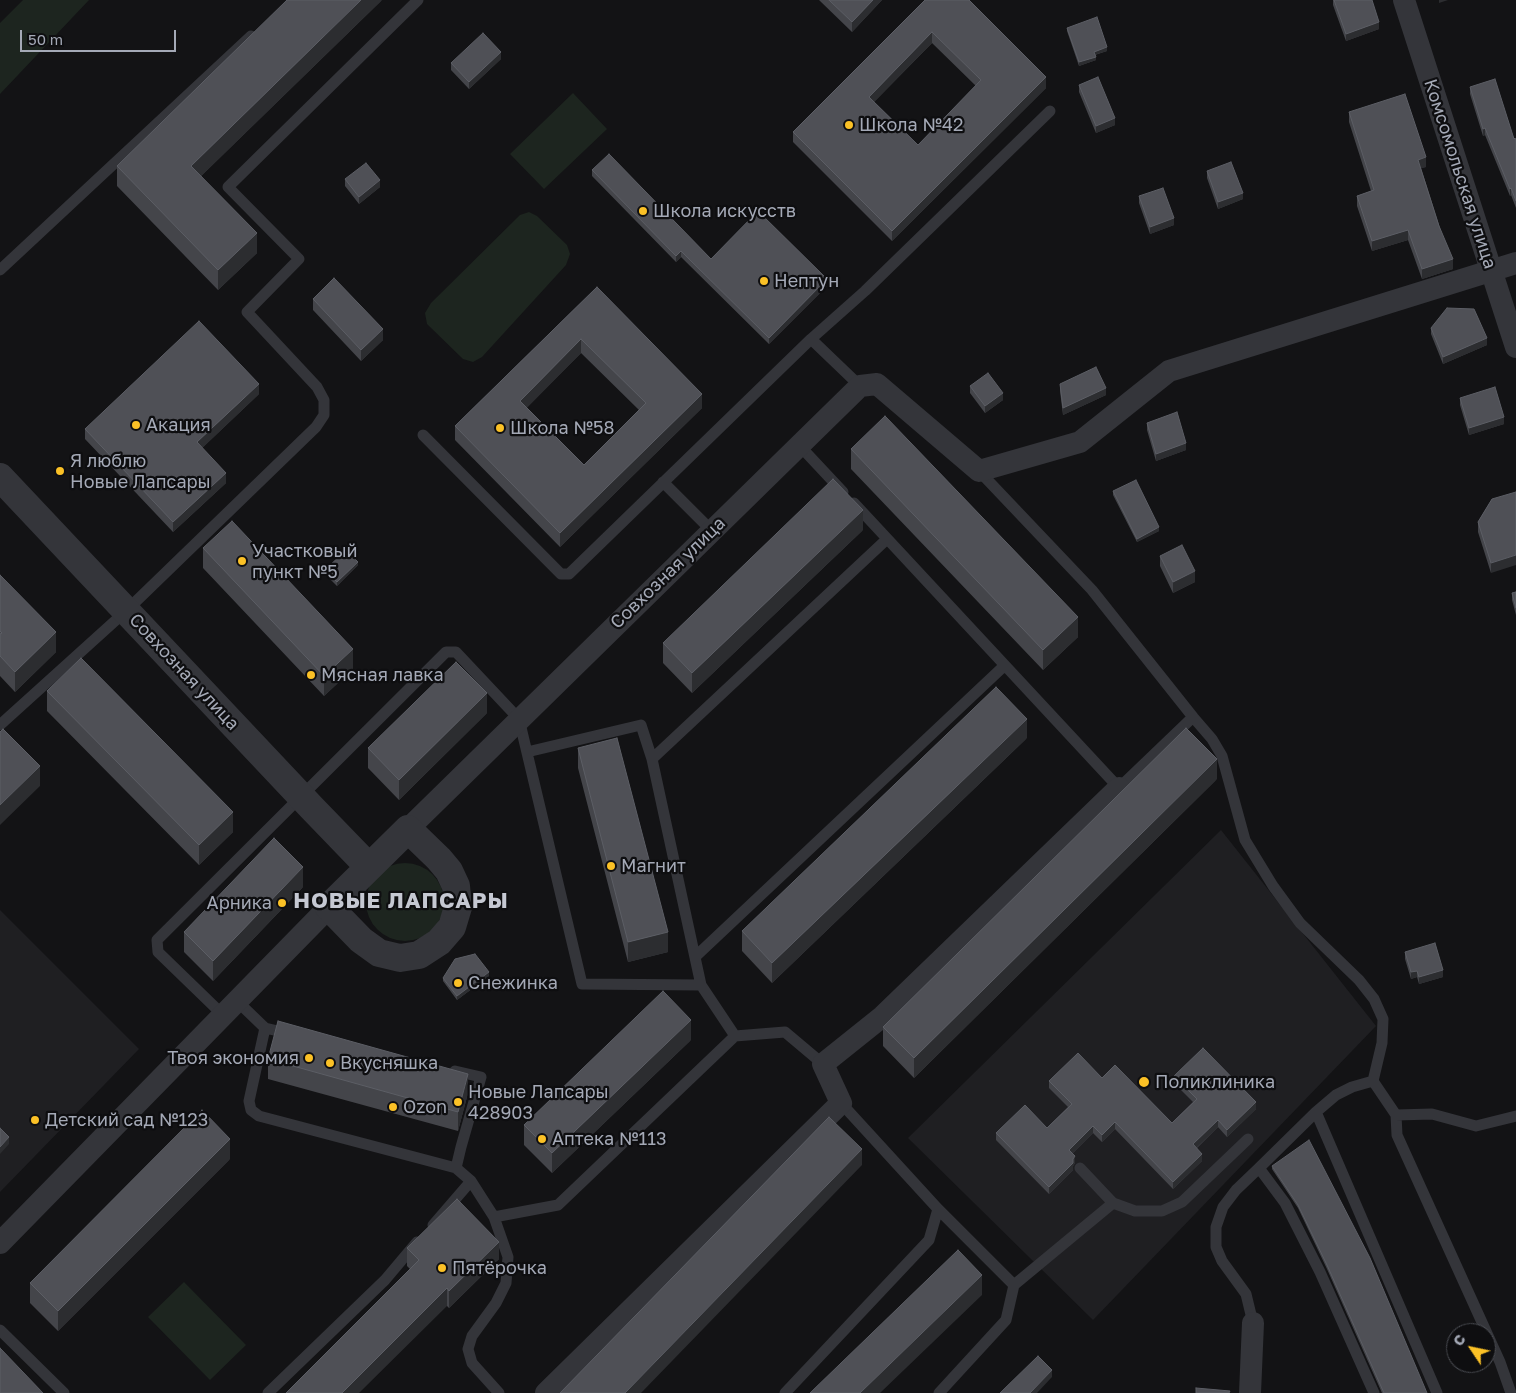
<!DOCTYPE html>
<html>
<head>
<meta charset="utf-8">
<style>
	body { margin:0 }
	#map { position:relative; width:1516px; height:1393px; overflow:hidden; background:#131315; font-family:"Golos Text",sans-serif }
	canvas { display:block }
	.north { position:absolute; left:1446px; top:1323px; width:50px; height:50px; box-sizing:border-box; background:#0e0e10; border:1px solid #4a4c52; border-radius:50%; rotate:304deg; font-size:14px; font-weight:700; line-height:20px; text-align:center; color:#a4a9b6 }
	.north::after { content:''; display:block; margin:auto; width:18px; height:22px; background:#fbc126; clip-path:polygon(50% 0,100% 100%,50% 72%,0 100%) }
	.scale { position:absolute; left:20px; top:30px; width:156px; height:22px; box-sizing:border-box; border:2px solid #a4a9b6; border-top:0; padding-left:6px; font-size:15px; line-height:18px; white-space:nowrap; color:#a4a9b6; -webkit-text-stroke:4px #0e0e10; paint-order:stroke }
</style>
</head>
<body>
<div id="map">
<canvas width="1516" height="1393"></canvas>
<div class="north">С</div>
<div class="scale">50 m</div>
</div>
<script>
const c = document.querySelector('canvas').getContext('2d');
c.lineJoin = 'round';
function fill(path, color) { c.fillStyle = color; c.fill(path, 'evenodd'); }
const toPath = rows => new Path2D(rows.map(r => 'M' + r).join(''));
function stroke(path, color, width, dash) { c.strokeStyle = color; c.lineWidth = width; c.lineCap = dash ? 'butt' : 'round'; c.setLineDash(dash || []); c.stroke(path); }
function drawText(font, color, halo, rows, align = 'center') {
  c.font = font + ' "Golos Text",sans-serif'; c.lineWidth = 4.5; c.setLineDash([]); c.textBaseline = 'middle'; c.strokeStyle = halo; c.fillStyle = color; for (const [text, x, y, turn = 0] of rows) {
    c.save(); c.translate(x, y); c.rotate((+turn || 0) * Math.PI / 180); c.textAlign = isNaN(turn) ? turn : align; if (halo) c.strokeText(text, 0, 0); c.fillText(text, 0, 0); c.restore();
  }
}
fill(toPath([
	[1221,830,1376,1026,1093,1320,908,1138],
	[0,910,139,1049,0,1192]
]), '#1f1f22');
fill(toPath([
	[23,0,89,0,0,94,0,23],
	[573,93,607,129,544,189,510,154],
	[529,212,537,216,567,245,570,254,566,265,482,357,473,362,463,359,427,324,425,313,431,303,520,215],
	'366 902a39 39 0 1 1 78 0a39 39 0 1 1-78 0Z',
	[184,1282,246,1345,210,1380,148,1317]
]), '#1d251f');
stroke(toPath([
	[0,270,251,36],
	[860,386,811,339,865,291,1050,111],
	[423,435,561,574,569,574,811,339],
	[799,445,843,492],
	[663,482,712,531],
	[854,503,1119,788,1193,717,1092,590,979,471],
	[1193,717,1212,739,1222,756,1245,840,1273,886,1300,923,1359,980,1374,999,1383,1019,1382,1043,1373,1081,1396,1115,1397,1135,1500,1362,1511,1393],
	[0,725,126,611,316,427,324,415,324,400,317,387,247,312,299,259,228,187,418,0],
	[527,752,641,725,652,759],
	[695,957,1004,666],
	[701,985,652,759,887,539],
	[237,1001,265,1028,291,1034],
	[223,1015,158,952,157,940,446,652,456,652,519,719,582,984,701,985,735,1036],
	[265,1028,249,1101,251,1110,259,1116,456,1168],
	[455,1071,481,1077,461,1147,456,1168,471,1181,494,1217,508,1257,506,1283,496,1303,472,1336,468,1349,472,1363,499,1393],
	[1373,1081,1352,1087,1336,1095,1316,1112,1437,1393],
	[1316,1112,1259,1168,1285,1203,1320,1272,1374,1393],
	[1396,1115,1432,1114,1476,1126,1516,1116],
	[1113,1203,1135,1211,1162,1211,1182,1202,1248,1139],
	[938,1209,1014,1285,1006,1320,939,1393],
	[494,1217,558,1205,735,1036,785,1032,823,1064],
	[433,1225,471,1181],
	[1014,1285,1113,1203,1080,1168],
	[1253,1323,1246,1294,1222,1261,1216,1247,1216,1227,1223,1207,1236,1190,1259,1168],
	[0,1330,64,1393],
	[268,1393,385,1280,417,1242],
	[785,1393,929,1240,938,1209,841,1103]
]), '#34353a', 11);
stroke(toPath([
	[1404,0,1516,347],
	[408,829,860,386,877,384,979,471,1080,442,1169,371,1516,263],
	[0,1243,329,907],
	[546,1393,841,1103,823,1064,883,1016,1119,788],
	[1250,1393,1253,1323]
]), '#34353a', 22);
stroke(toPath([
	[0,477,312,808,369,867],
	[408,829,439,859,449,871,456,886,458,907,452,927,439,942,419,955,400,958,379,953,361,940,329,907,408,829]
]), '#34353a', 28);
fill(toPath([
	[382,0,201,176,257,253,218,290,117,186,117,166],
	[819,0,882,0,852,32],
	[925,0,1046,88,892,241,793,142,793,132],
	[932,43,976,86,918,145,874,102],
	[1333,0,1372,0,1379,29,1346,41,1333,5],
	[1067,28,1107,51,1095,55,1096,60,1079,66,1067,31],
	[501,59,469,89,451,70,451,63],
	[1079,85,1115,125,1096,133,1079,92],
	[1470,87,1514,139,1516,140,1516,208,1511,195,1510,196,1485,135,1483,136,1470,94],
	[1349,112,1426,167,1421,168,1453,269,1422,279,1408,240,1372,251,1357,206,1357,196,1371,191,1349,122],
	[592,170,711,259,827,286,769,344,681,257,676,262,592,176],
	[1207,171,1243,199,1218,209,1207,178],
	[345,179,380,187,359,204,345,186],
	[1139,196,1174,225,1150,234,1139,203],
	[597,287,702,408,560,547,455,440,455,426],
	[581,353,639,410,584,465,526,408],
	[313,299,383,340,361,361,313,310],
	[1431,328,1487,345,1443,364,1431,334],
	[1060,384,1106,395,1063,415,1060,391],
	[970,386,1003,400,985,413,970,393],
	[259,394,202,448,226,483,173,532,85,439,85,429],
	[1460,398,1504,424,1469,435,1460,405],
	[1147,423,1186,450,1156,461,1147,430],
	[851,449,1078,637,1043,670,851,469],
	[1113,491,1159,531,1137,542,1113,495],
	[1492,499,1491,573,1478,532,1478,522],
	[863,530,692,693,663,663,663,643],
	[203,548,353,669,324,696,203,568],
	[1160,556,1195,582,1173,593,1160,566],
	[358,565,337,586,325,574,325,570],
	[0,575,56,652,15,692,0,676],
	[1516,592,1516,615,1512,600,1512,593],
	[47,691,233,832,199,865,47,711],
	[487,713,399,800,368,768,368,748],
	[1027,738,772,983,742,951,742,931],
	[578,748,668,952,628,962,578,768],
	[1217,779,914,1078,883,1046,883,1027],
	[303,887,213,981,184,952,184,932],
	[1405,952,1443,977,1419,984,1417,977,1411,979,1405,959],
	[489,976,457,1000,443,981,443,978],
	[691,1040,552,1173,524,1145,524,1125],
	[268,1059,468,1093,458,1131,268,1079],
	[1174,1076,1256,1109,1227,1137,1218,1127,1197,1148,1202,1161,1173,1189,1115,1129,1102,1142,1093,1133,1072,1154,1075,1163,1073,1166,1073,1170,1049,1194,996,1140,996,1133,1047,1128,1068,1107,1049,1088,1049,1081,1102,1078,1172,1123,1193,1102,1174,1083],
	[230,1159,58,1331,30,1303,30,1283],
	[1272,1166,1427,1393,1382,1393,1327,1269,1298,1208,1272,1169],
	[407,1248,499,1259,449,1308,407,1266]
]), '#44454a');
fill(toPath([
	[361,0,382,0,191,186,191,166],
	[873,0,882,0,852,32,852,22],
	[1439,0,1448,0,1439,3],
	[1379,22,1379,29,1346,41,1346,34],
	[932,32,932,43,869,107,869,97],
	[1107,47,1107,51,1094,55,1094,52],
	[501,52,501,59,469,89,469,82],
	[1096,57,1096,60,1079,66,1079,62],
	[1046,77,1046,88,892,241,892,231],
	[1115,118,1115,125,1096,133,1096,126],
	[1485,128,1485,135,1483,136,1483,129],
	[1426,157,1426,167,1418,169,1418,160],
	[380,180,380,187,359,204,359,197],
	[1511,188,1511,195,1510,196,1510,189],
	[1243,193,1243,199,1218,209,1218,202],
	[1174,218,1174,225,1150,234,1150,227],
	[1408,230,1408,240,1372,251,1372,241],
	[257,233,257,253,218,290,218,270],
	[681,251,681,257,676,262,676,256],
	[1453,259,1453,269,1422,279,1422,269],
	[827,279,827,286,769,344,769,338],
	[383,329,383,340,361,361,361,350],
	[1487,338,1487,345,1443,364,1443,357],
	[581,339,581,353,520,415,520,401],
	[259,384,259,394,197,453,197,442],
	[1106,388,1106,395,1063,415,1063,408],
	[1003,393,1003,400,985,413,985,406],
	[702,394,702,408,560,547,560,533],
	[1504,417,1504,424,1469,435,1469,428],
	[1186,443,1186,450,1156,461,1156,454],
	[226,473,226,483,173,532,173,522],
	[863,510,863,530,692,693,692,673],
	[1159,527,1159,531,1137,542,1137,539],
	[1516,555,1516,565,1491,573,1491,563],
	[358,562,358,565,337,586,337,582],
	[1195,571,1195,582,1173,593,1173,582],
	[1078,617,1078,637,1043,670,1043,650],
	[56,632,56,652,15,692,15,672],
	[353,649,353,669,324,696,324,676],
	[487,693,487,713,399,800,399,780],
	[1027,719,1027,738,772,983,772,963],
	[1217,759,1217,779,914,1078,914,1058],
	[40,766,40,786,0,825,0,805],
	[233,812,233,832,199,865,199,845],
	[303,867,303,887,213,981,213,961],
	[668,932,668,952,628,962,628,942],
	[1443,970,1443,977,1419,984,1419,977],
	[1417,971,1417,977,1411,979,1411,972],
	[489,972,489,976,457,1000,457,996],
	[691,1020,691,1040,552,1173,552,1153],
	[468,1074,468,1093,458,1131,458,1112],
	[1256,1102,1256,1109,1227,1137,1227,1130],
	[1218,1120,1218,1127,1193,1151,1193,1144],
	[1115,1122,1115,1129,1102,1142,1102,1135],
	[1093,1126,1093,1133,1069,1157,1069,1150],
	[9,1137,9,1144,0,1154,0,1147],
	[230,1139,230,1159,58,1331,58,1311],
	[862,1149,862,1165,641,1393,625,1393],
	[1202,1154,1202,1161,1173,1189,1173,1182],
	[1075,1156,1075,1163,1073,1166,1073,1170,1049,1194,1049,1187,1073,1159],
	[499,1242,499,1259,449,1308,449,1291],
	[982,1275,982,1295,880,1393,860,1393],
	[447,1288,447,1306,359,1393,342,1393],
	[1052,1370,1052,1377,1037,1393,1030,1393]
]), '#2c2d30');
const building = toPath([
	[287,0,361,0,191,166,257,233,218,270,117,166,287,0],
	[829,0,873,0,852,22,829,0],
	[925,0,969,0,1046,77,892,231,793,132,925,0],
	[932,32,981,80,918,145,869,97,932,32],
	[1334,0,1372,0,1379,22,1346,34,1334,0],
	[1097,17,1107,47,1094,52,1096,57,1079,62,1067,28,1097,17],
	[483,33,501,52,469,82,451,63,483,33],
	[1098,77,1115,118,1096,126,1079,85,1098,77],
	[1495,79,1514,139,1515,138,1516,140,1516,201,1511,188,1510,189,1485,128,1483,129,1470,87,1495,79],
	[1405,94,1426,157,1418,160,1439,226,1453,259,1422,269,1408,230,1372,241,1357,196,1374,190,1349,112,1405,94],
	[609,154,711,259,758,211,827,279,769,338,681,251,676,256,592,170,609,154],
	[1231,162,1243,193,1218,202,1207,171,1231,162],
	[366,163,380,180,359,197,345,179,366,163],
	[1163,188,1174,218,1150,227,1139,196,1163,188],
	[334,278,383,329,361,350,313,299,334,278],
	[597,287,702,394,560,533,455,426,597,287],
	[581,339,646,403,584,465,520,401,581,339],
	[1447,308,1474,309,1487,338,1443,357,1431,328,1447,308],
	[199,321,259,384,197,442,226,473,173,522,85,429,199,321],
	[1096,367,1106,388,1063,408,1060,384,1096,367],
	[988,373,1003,393,985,406,970,386,988,373],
	[1495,387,1504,417,1469,428,1460,398,1495,387],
	[1177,412,1186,443,1156,454,1147,423,1177,412],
	[885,416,1078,617,1043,650,851,449,885,416],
	[833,479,863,510,692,673,663,643,833,479],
	[1136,480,1159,527,1137,539,1113,491,1136,480],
	[1516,492,1516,555,1491,563,1478,522,1492,499,1516,492],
	[232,521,353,649,324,676,203,548,232,521],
	[1182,545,1195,571,1173,582,1160,556,1182,545],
	[346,550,358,562,337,582,325,570,346,550],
	[0,575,56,632,15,672,0,656,0,634,2,633,0,631,0,575],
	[1516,592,1516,608,1512,593,1516,592],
	[81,658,233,812,199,845,47,691,81,658],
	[456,662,487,693,399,780,368,748,456,662],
	[996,687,1027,719,772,963,742,931,996,687],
	[1186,728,1217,759,914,1058,883,1027,1186,728],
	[3,729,40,766,0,805,0,732,3,729],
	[617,738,668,932,628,942,578,748,617,738],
	[274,838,303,867,213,961,184,932,274,838],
	[1435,943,1443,970,1419,977,1417,971,1411,972,1405,952,1435,943],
	[475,954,489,972,457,996,443,978,455,959,475,954],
	[663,991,691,1020,552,1153,524,1125,663,991],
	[278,1021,468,1074,458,1112,268,1059,278,1021],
	[1203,1048,1256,1102,1227,1130,1218,1120,1193,1144,1202,1154,1173,1182,1115,1122,1102,1135,1093,1126,1069,1150,1075,1156,1073,1159,1073,1163,1049,1187,996,1133,1025,1105,1047,1128,1072,1104,1049,1081,1078,1053,1102,1078,1115,1065,1172,1123,1197,1099,1174,1076,1203,1048],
	[202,1110,230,1139,58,1311,30,1283,202,1110],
	[829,1117,862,1149,625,1393,560,1393,829,1117],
	[0,1128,9,1137,0,1147,0,1128],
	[1309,1140,1370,1258,1427,1393,1384,1393,1327,1265,1298,1205,1272,1166,1309,1140],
	[457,1199,499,1242,449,1291,447,1288,342,1393,286,1393,419,1260,407,1248,457,1199],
	[958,1250,982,1275,860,1393,810,1393,958,1250],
	[0,1348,43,1393,0,1393,0,1348],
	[1038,1356,1052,1370,1030,1393,1000,1393,1038,1356],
	[1196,1388,1230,1391,1229,1393,1196,1393,1196,1388]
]);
fill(building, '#4f5056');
stroke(building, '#5c5e65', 1);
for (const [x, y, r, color] of [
	[849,125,5,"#fbc126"],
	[643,211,5,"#fbc126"],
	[764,281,5,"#fbc126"],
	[136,425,5,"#fbc126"],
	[500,428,5,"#fbc126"],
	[60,471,5,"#fbc126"],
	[242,561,5,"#fbc126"],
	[311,675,5,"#fbc126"],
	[611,866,5,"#fbc126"],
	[282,903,5,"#fbc126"],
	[458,983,5,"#fbc126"],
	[309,1058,5,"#fbc126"],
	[330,1063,5,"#fbc126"],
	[1144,1082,6,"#fbc126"],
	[458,1102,5,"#fbc126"],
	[393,1107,5,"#fbc126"],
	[35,1120,5,"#fbc126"],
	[542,1139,5,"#fbc126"],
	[442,1268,5,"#fbc126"]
]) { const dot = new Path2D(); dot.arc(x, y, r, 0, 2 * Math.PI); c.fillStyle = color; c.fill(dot); stroke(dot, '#0e0e10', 2); }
drawText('18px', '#a4a9b6', '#0e0e10', [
	["Школа №42",859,125],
	["Школа искусств",653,211],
	["Нептун",774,281],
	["Акация",146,425],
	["Школа №58",510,428],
	["Я люблю",70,461],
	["Новые Лапсары",70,482],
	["Участковый",252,551],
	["пункт №5",252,572],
	["Мясная лавка",321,675],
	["Магнит",621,866],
	["Арника",272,903,"right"],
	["Снежинка",468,983],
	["Твоя экономия",299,1058,"right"],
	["Вкусняшка",340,1063],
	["Поликлиника",1155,1082],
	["Новые Лапсары",468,1092],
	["428903",468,1113],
	["Ozon",403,1107],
	["Детский сад №123",45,1120],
	["Аптека №113",552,1139],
	["Пятёрочка",452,1268]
], 'left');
drawText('18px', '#a4a9b6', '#0e0e10', [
	["Комсомольская улица",1460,174,72],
	["Совхозная улица",668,573,-44],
	["Совхозная улица",184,672,47]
]);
c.letterSpacing = '1px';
drawText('bold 22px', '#c5c8d2', '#0e0e10', [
	["НОВЫЕ ЛАПСАРЫ",401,901]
]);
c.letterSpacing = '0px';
</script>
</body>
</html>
